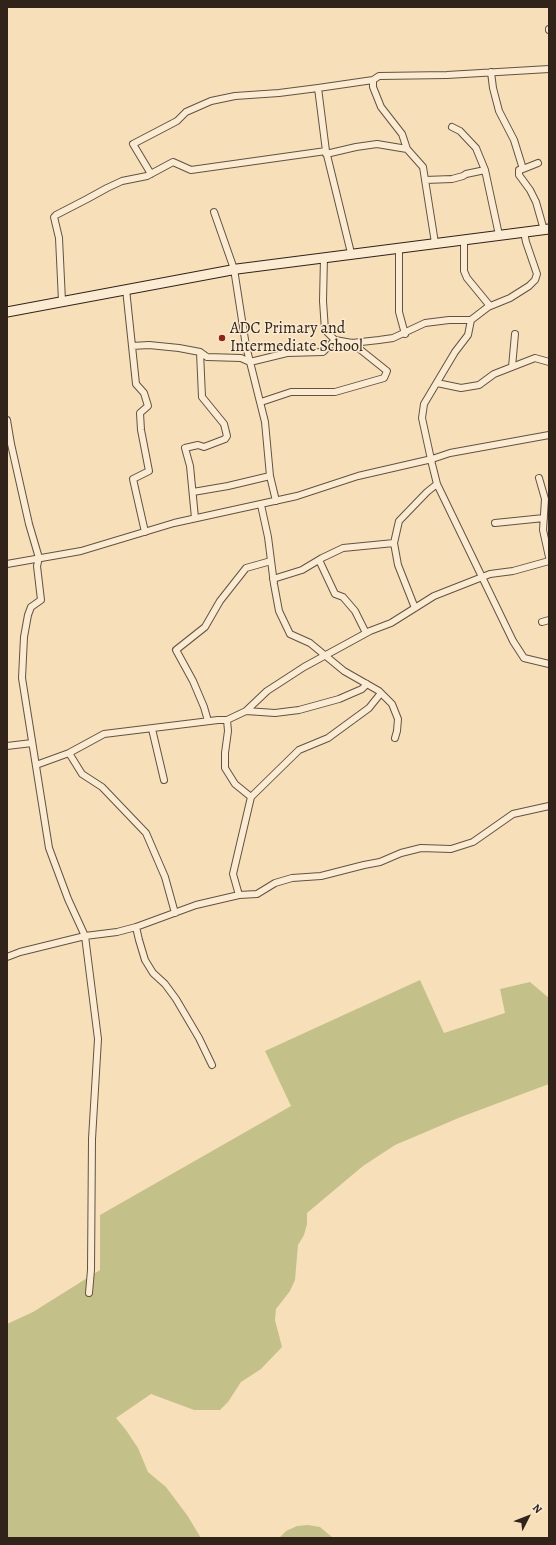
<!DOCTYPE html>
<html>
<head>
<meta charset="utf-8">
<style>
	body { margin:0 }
	#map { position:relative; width:556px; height:1545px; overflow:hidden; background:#f7e0b9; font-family:Alegreya,serif }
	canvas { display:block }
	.frame { position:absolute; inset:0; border:8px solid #31231a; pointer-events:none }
	.north { position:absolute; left:508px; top:1497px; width:40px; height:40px; -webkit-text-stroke:3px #faebd2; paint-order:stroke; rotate:48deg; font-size:11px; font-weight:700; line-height:16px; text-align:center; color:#31231a }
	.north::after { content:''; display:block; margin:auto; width:14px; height:18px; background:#31231a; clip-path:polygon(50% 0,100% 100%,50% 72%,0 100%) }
</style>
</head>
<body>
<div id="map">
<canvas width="556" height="1545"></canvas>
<div class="frame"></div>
<div class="north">N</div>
</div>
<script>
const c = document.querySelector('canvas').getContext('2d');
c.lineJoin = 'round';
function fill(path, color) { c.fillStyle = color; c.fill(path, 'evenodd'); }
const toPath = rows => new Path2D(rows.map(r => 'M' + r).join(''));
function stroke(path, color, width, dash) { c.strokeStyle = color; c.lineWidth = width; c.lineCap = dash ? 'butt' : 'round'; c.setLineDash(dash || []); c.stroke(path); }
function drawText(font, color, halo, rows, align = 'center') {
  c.font = font + ' Alegreya,serif'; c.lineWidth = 3; c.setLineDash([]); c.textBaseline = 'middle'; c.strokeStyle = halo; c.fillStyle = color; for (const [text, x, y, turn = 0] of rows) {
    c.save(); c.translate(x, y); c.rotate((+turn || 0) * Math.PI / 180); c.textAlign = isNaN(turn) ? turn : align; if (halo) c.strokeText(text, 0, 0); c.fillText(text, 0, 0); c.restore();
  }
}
fill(toPath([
	[420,980,444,1033,505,1013,500,989,530,982,549,998,549,1084,461,1117,395,1145,363,1166,307,1213,307,1224,304,1235,298,1245,295,1280,290,1291,276,1309,275,1320,282,1347,261,1369,241,1382,228,1402,220,1410,194,1410,151,1394,116,1418,126,1430,138,1448,148,1472,166,1487,187,1515,201,1538,7,1538,7,1324,33,1312,100,1270,100,1215,291,1106,265,1051],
	[308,1525,320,1527,333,1538,279,1538,286,1531,297,1526]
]), '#c4c08a');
const minor = toPath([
	[549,29,549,30],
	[491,72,493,88,499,111,514,140,523,169,519,170,519,175,530,190,536,202,544,230],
	[373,80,373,87,381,107,402,134,407,149],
	[318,88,326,151,351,253],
	[452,127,460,131,476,148,485,170,499,235],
	[326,154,356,147,377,144,407,149,423,167,435,243],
	[523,169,538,163],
	[151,174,133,144,177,121,186,112,211,101,235,96,279,93,318,88,373,80,379,76,447,75,549,69],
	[425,180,452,179,463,176,466,174,485,170],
	[214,212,234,269,246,346,265,422,270,476,276,501],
	[464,240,464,271,467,278,490,306],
	[399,248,399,312,405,334],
	[324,257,323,301,325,330,335,340,352,343,379,340,393,338,425,323,449,320,471,320,488,307,510,298,529,286,535,280,537,274,526,242,524,232],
	[126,289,132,346,149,345,179,348,200,352,207,357,241,358,250,362,287,353,323,352,335,340],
	[62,301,59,238,54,217,56,215,87,199,107,188,122,181,147,176,173,162,191,170,326,151],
	[471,320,468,335,455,352,424,404,422,418,432,464,437,484,513,641,524,658,549,664],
	[132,346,136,384,144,393,148,406,140,413,141,430,149,471,133,479,145,532],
	[512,367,515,334],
	[437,383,461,388,479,385,494,374,535,358,549,362],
	[261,402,291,392,335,392,384,378,387,371,352,343],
	[7,420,11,444,29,524,39,558,37,566,41,600,31,607,28,615,24,637,22,678,49,848,68,899,85,936,98,1039,92,1139,91,1270,89,1293],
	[539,478,545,499,543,530,549,557],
	[193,492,228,486,270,476],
	[261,505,268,537,274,584,279,611,290,634,310,643,344,671,379,691,392,704,398,719,397,731,395,738],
	[195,518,190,466,185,448,198,445,204,447,225,439,227,436,224,424,202,397,200,352],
	[495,523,544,518],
	[319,560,335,594,343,597,355,611,366,633],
	[7,564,81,551,174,523,297,496,358,476,432,459,450,453,549,435],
	[273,579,302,570,322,558,343,548,394,543],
	[415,608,398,565,394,543,399,521,427,492,437,484],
	[542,622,549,620],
	[246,711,275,713,299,710,339,699,362,689,367,684],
	[227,720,228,731,225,753,225,768,235,784,251,797],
	[208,721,204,707,193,681,176,650,205,627,220,601,246,568,271,561],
	[152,729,164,780],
	[7,746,32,743],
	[69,753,82,774,102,787,146,833,165,877,175,913],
	[36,765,69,753,104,734,218,720,227,720,246,711,267,691,304,667,370,631,391,623,434,596,490,574,513,571,549,561],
	[239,895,233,874,251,797,299,750,328,738,369,708,381,693],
	[136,927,139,940,145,960,153,973,165,984,176,999,199,1038,212,1065],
	[7,957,20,952,85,936,117,932,136,927,196,905,239,895,257,894,275,883,292,878,321,876,364,865,380,862,401,853,421,848,451,849,473,842,513,814,549,806]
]);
const secondary = toPath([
	[7,312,237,269,549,229]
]);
stroke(minor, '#625242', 8);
stroke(secondary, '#31231a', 11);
stroke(minor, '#faebd2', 6);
stroke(secondary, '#faebd2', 9);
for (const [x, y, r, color] of [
	[222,338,4,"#8f2418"]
]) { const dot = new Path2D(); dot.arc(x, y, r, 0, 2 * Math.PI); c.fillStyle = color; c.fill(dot); stroke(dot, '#faebd2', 1.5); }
drawText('16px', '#31231a', '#faebd2', [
	["ADC Primary and",230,329],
	["Intermediate School",230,347]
], 'left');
</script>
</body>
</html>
